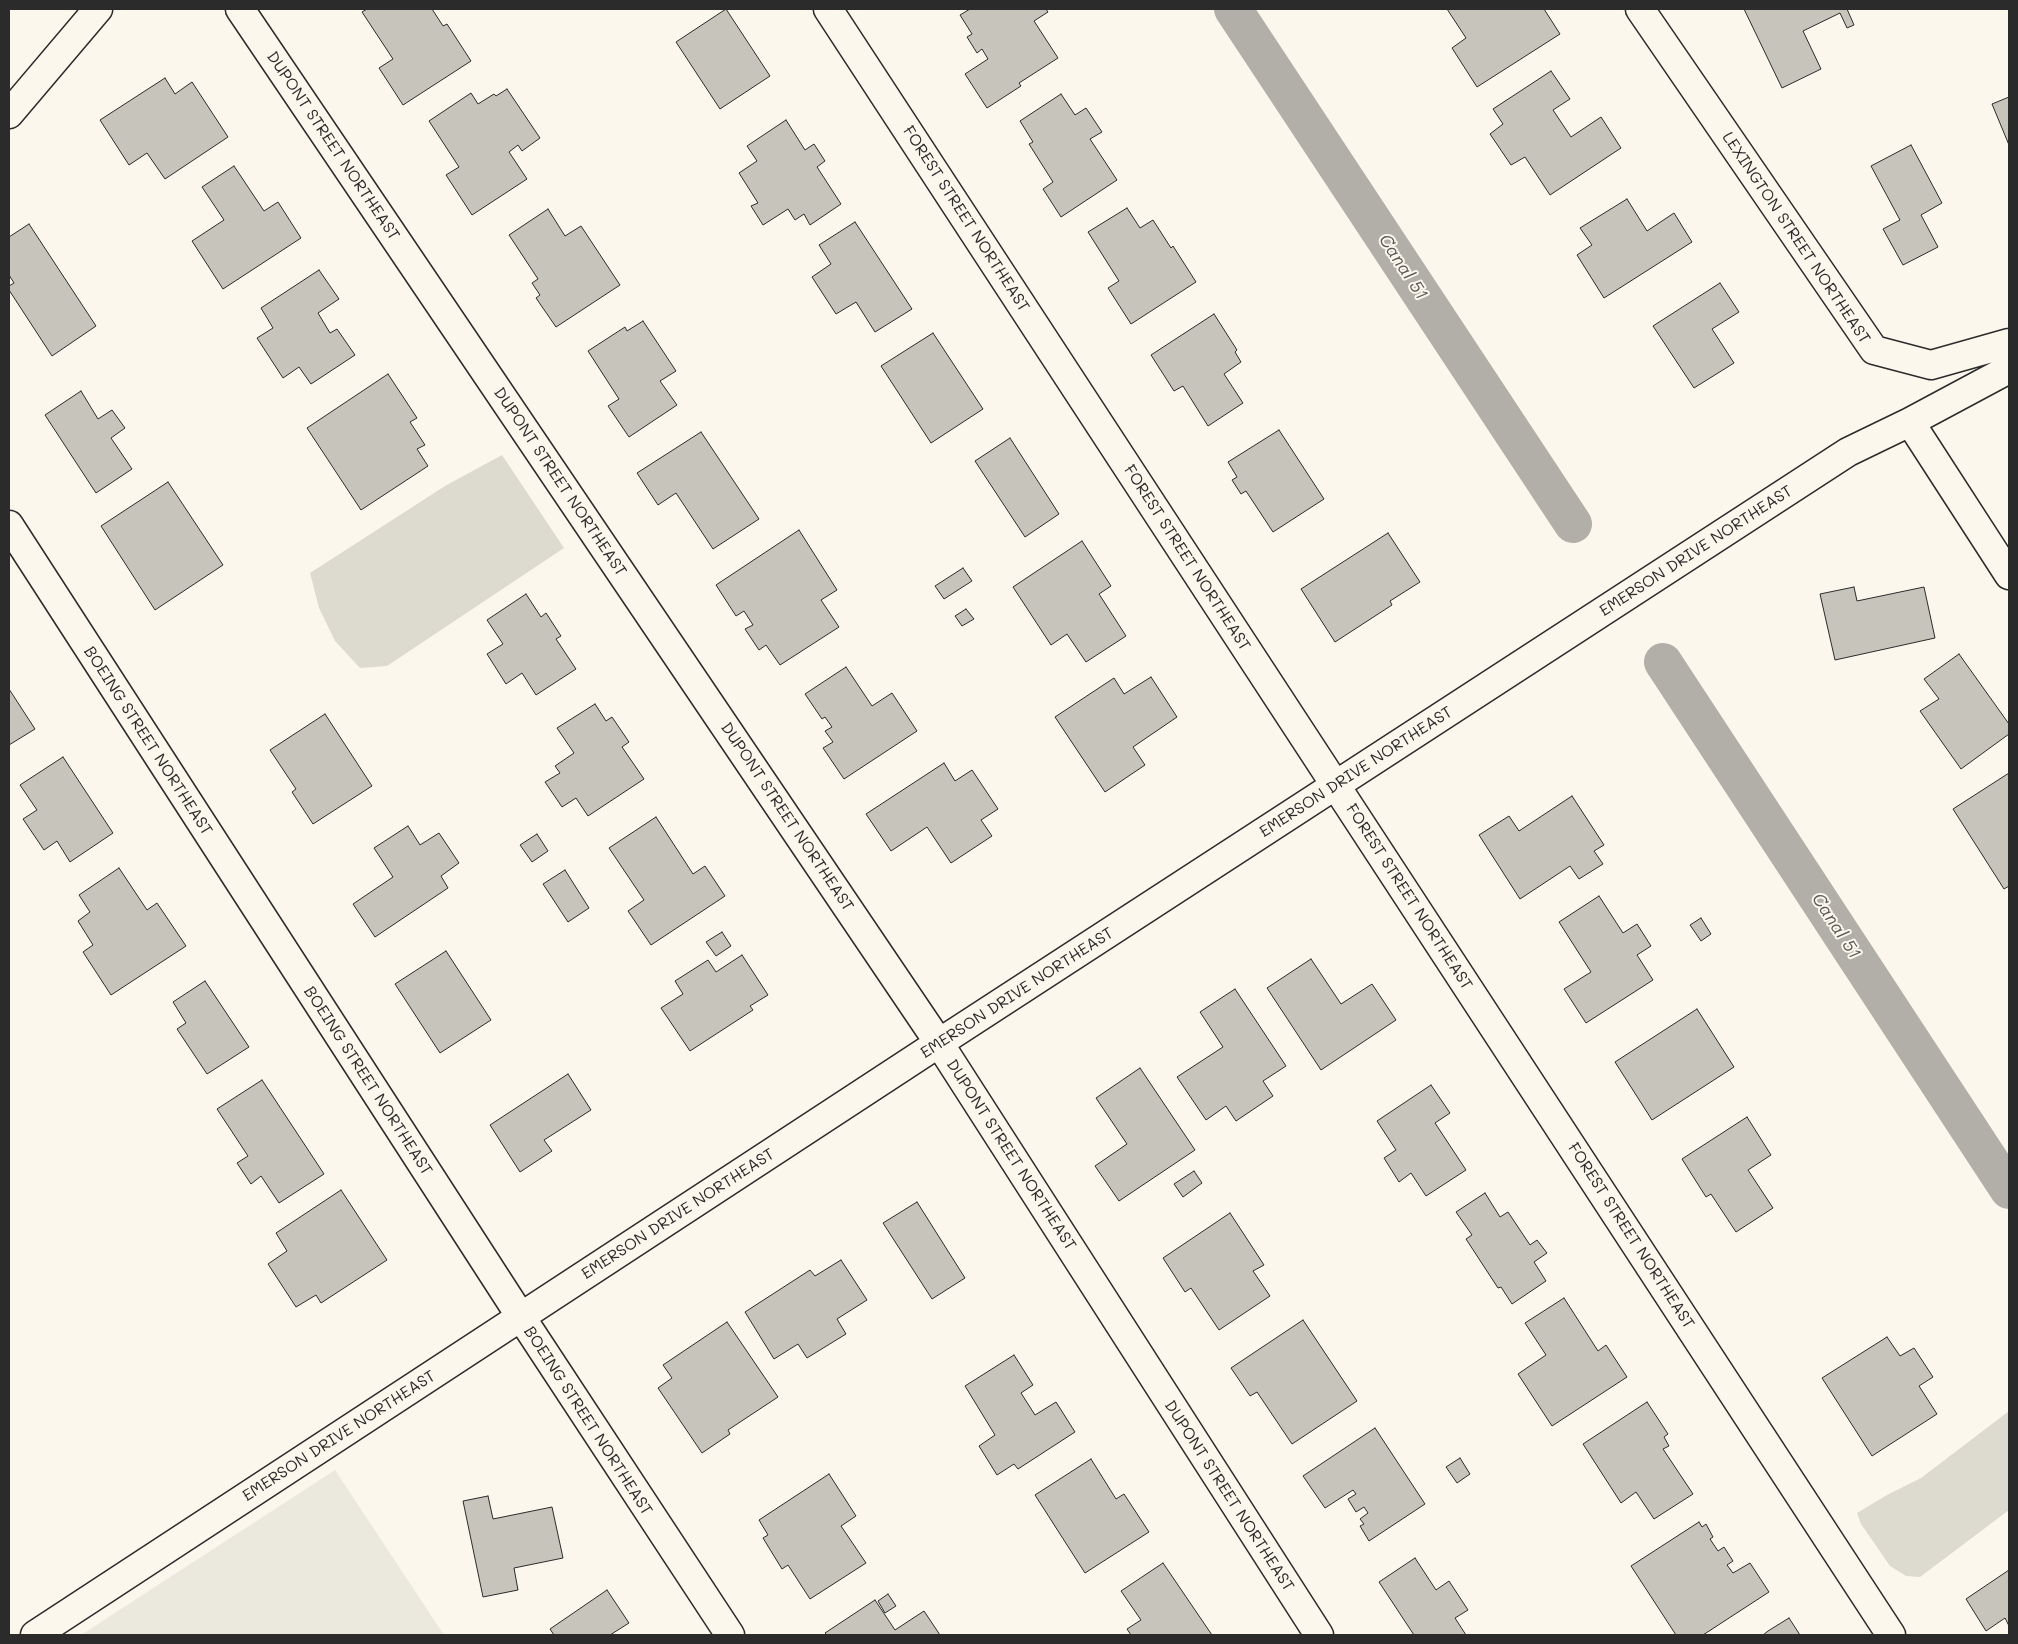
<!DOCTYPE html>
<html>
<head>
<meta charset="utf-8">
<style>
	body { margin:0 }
	#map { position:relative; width:2018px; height:1644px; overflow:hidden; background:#fbf7ec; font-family:Mali,sans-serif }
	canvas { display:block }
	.frame { position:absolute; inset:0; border:10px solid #2b2b2b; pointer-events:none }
</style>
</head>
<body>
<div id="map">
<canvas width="2018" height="1644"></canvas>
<div class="frame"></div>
</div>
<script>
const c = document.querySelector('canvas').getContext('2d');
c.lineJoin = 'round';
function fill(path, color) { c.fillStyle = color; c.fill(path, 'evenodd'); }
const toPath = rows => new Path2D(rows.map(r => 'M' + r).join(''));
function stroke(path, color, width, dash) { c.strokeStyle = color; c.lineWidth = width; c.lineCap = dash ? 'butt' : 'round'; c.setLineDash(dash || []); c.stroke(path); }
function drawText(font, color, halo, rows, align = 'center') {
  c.font = font + ' Mali,sans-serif'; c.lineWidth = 4; c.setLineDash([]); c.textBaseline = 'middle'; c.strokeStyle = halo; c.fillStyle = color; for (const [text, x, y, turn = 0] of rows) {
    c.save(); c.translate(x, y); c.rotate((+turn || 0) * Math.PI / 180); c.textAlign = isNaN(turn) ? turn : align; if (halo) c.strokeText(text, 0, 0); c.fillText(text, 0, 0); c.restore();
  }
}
fill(toPath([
	[335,1470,444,1635,81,1635]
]), '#ebe8de');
fill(toPath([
	[502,455,564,548,387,666,360,668,335,641,319,608,310,573,445,486],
	[2009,1411,2009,1510,1920,1577,1906,1576,1890,1566,1861,1524,1857,1513,1887,1495,1921,1478]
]), '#dddad0');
stroke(toPath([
	[1233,9,1573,524],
	[1663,662,2009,1190]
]), '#b1afa7', 38);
const building = toPath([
	[367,9,432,9,443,26,447,24,471,61,403,105,379,68,393,59,362,12,367,9],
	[726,9,770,76,720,109,676,42,726,9],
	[970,9,1046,9,1048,12,1034,21,1058,58,1019,83,1021,86,987,108,965,74,988,59,982,49,977,53,967,37,972,34,960,15,970,9],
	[1447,9,1544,9,1560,34,1477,87,1452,48,1466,38,1447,9],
	[1744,9,1847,9,1854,25,1847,28,1840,13,1803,31,1821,69,1782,88,1744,9],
	[1551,71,1570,99,1553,110,1571,137,1601,117,1621,148,1550,195,1525,157,1511,165,1490,134,1503,124,1493,109,1551,71],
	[165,78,175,94,192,82,228,137,165,179,147,153,129,165,100,120,165,78],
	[507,89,540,138,522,151,518,145,509,152,527,179,472,215,446,175,459,167,429,121,471,93,478,104,494,94,496,96,507,89],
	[1061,94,1075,115,1086,108,1102,132,1090,139,1117,180,1061,217,1043,189,1053,182,1029,144,1033,142,1020,121,1061,94],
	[2009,97,2009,145,1992,104,2009,97],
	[786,120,805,150,814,144,825,161,817,167,841,204,810,225,804,214,795,220,788,209,763,225,751,206,758,203,739,173,757,161,747,146,786,120],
	[1911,145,1942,203,1921,215,1938,247,1903,265,1883,229,1900,220,1871,166,1911,145],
	[234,166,264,211,278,202,301,238,223,289,192,241,224,220,202,187,234,166],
	[1627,199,1647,231,1674,213,1692,242,1604,298,1577,255,1592,245,1580,228,1627,199],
	[1127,208,1140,228,1153,220,1171,248,1173,246,1196,282,1131,324,1108,288,1119,281,1088,232,1127,208],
	[548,209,565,236,581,226,620,285,556,327,536,298,540,295,532,283,538,279,509,235,548,209],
	[855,222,912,309,875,332,856,302,836,314,812,277,831,264,819,245,855,222],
	[29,224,96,326,52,356,9,290,9,286,14,283,9,275,9,237,29,224],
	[319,270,339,299,318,313,330,333,337,329,355,355,311,384,299,367,283,378,257,338,273,328,261,308,319,270],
	[1720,283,1739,312,1712,329,1734,363,1694,388,1653,326,1720,283],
	[1214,314,1237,350,1235,352,1241,362,1224,374,1243,403,1208,426,1183,386,1174,391,1151,355,1214,314],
	[643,321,676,371,660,381,677,405,629,437,608,406,619,399,588,351,625,327,627,331,643,321],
	[933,333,983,409,931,443,881,366,933,333],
	[388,374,417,418,410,422,425,445,417,449,428,466,361,510,307,428,388,374],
	[81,391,98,419,112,410,125,428,111,438,132,469,96,493,45,415,81,391],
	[1279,430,1324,499,1273,532,1246,491,1241,494,1232,480,1237,477,1228,462,1279,430],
	[701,432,759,519,713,549,676,493,658,505,637,473,701,432],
	[1010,438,1059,514,1025,537,975,461,1010,438],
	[168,482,223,565,155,610,101,526,168,482],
	[799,530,837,590,821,600,839,627,780,665,766,645,759,650,745,629,753,625,744,611,736,616,716,585,799,530],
	[1388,533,1420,582,1390,601,1392,605,1335,642,1301,589,1388,533],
	[1082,541,1111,586,1099,594,1126,636,1086,662,1067,634,1051,645,1013,587,1082,541],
	[963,568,972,581,944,599,935,586,963,568],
	[1854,587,1857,601,1924,587,1935,638,1835,660,1820,594,1854,587],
	[526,594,541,617,546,613,561,636,556,639,576,669,536,695,522,673,506,684,487,654,503,644,487,620,526,594],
	[966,609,974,619,962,626,955,616,966,609],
	[1959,654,2009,724,2009,734,1961,769,1920,711,1939,699,1924,679,1959,654],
	[846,667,872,706,892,693,917,731,844,779,823,748,833,742,825,731,832,727,825,717,822,719,805,694,846,667],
	[1151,677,1177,717,1133,747,1145,765,1105,792,1055,717,1114,678,1124,694,1151,677],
	[9,689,35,729,9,745,9,689],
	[595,704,606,721,612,717,629,742,622,747,644,779,588,816,576,798,562,807,545,782,560,773,555,766,574,753,557,728,595,704],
	[325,714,372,786,313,824,292,792,296,789,270,750,325,714],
	[63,757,113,833,70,862,57,841,44,850,23,819,37,810,20,785,63,757],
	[944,763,955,781,972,770,998,809,981,820,992,836,951,863,927,827,891,851,866,814,944,763],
	[2009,773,2009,886,2004,889,1953,809,2009,773],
	[1572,796,1604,845,1594,851,1603,864,1579,879,1570,866,1520,899,1479,835,1509,816,1519,831,1572,796],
	[656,817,693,874,705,866,725,896,651,945,628,911,644,900,609,848,656,817],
	[408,826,420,845,439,833,459,863,441,876,448,888,375,937,353,904,393,877,374,848,408,826],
	[537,834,548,851,532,862,520,845,537,834],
	[119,868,147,910,157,903,186,946,111,995,83,952,93,945,78,921,90,912,79,895,119,868],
	[565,870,589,908,568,922,543,884,565,870],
	[1599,896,1623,933,1637,924,1651,946,1637,955,1653,980,1586,1023,1564,989,1591,972,1559,922,1599,896],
	[1701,918,1711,934,1701,941,1690,925,1701,918],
	[722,932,731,946,716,956,706,942,722,932],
	[446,951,491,1020,440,1053,395,984,446,951],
	[742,955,768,995,750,1006,753,1010,690,1051,661,1008,683,994,675,981,708,960,716,972,742,955],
	[1311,959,1341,1004,1372,984,1396,1020,1321,1070,1267,988,1311,959],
	[205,981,249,1047,207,1074,177,1029,186,1023,173,1002,205,981],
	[1235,989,1286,1066,1263,1081,1273,1096,1236,1121,1226,1106,1206,1120,1177,1077,1223,1047,1200,1012,1235,989],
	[1697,1009,1734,1067,1652,1120,1615,1062,1697,1009],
	[1140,1068,1195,1150,1119,1201,1095,1166,1127,1144,1096,1098,1140,1068],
	[568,1074,591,1110,544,1140,552,1151,520,1172,490,1125,568,1074],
	[262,1080,324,1174,279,1203,261,1176,251,1184,237,1163,248,1156,217,1109,262,1080],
	[1431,1085,1450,1113,1435,1123,1466,1170,1426,1196,1411,1173,1399,1182,1384,1158,1396,1150,1377,1121,1431,1085],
	[1747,1117,1771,1155,1748,1170,1773,1208,1736,1232,1711,1194,1706,1197,1682,1159,1747,1117],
	[1194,1171,1202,1183,1183,1197,1174,1184,1194,1171],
	[341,1190,387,1260,321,1303,316,1295,296,1307,268,1264,287,1251,276,1233,341,1190],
	[1485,1193,1500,1217,1508,1212,1530,1245,1537,1240,1547,1253,1534,1262,1546,1281,1512,1304,1501,1287,1498,1288,1466,1239,1472,1235,1456,1212,1485,1193],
	[917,1202,965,1278,932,1299,883,1223,917,1202],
	[1230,1213,1264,1265,1253,1271,1270,1296,1219,1330,1191,1288,1185,1292,1163,1258,1230,1213],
	[841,1260,867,1300,837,1319,846,1334,807,1358,798,1344,774,1359,745,1312,810,1270,815,1276,841,1260],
	[1564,1298,1598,1351,1606,1345,1627,1377,1552,1426,1518,1374,1546,1355,1525,1323,1564,1298],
	[1303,1320,1357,1401,1292,1444,1257,1392,1250,1396,1231,1368,1303,1320],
	[727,1322,778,1397,728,1430,730,1434,702,1453,658,1388,672,1378,663,1365,727,1322],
	[1887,1337,1900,1356,1914,1348,1933,1377,1919,1386,1937,1414,1872,1456,1822,1378,1887,1337],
	[1014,1355,1033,1385,1021,1393,1035,1415,1056,1402,1075,1432,1018,1469,1014,1464,997,1475,979,1446,995,1435,965,1386,1014,1355],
	[1647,1402,1668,1434,1664,1437,1669,1446,1663,1449,1693,1494,1654,1519,1636,1492,1621,1503,1583,1444,1647,1402],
	[1375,1428,1425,1504,1369,1541,1360,1526,1364,1524,1360,1519,1368,1513,1364,1507,1356,1512,1348,1499,1356,1494,1353,1490,1325,1508,1303,1476,1375,1428],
	[1460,1458,1470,1474,1457,1483,1446,1467,1460,1458],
	[1091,1459,1116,1499,1124,1494,1149,1532,1085,1573,1035,1495,1091,1459],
	[829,1474,856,1516,841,1526,866,1563,810,1599,788,1565,782,1569,763,1538,768,1535,759,1520,829,1474],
	[488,1496,493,1519,552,1507,563,1558,514,1568,518,1590,483,1597,463,1501,488,1496],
	[1699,1522,1702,1527,1706,1524,1713,1537,1710,1539,1718,1551,1724,1547,1733,1561,1727,1565,1733,1573,1750,1563,1769,1592,1703,1635,1676,1635,1631,1566,1699,1522],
	[1415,1558,1436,1590,1449,1581,1468,1610,1455,1618,1466,1635,1414,1635,1379,1582,1415,1558],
	[1163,1563,1212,1635,1131,1635,1127,1629,1141,1620,1121,1591,1163,1563],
	[2009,1570,2009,1626,2005,1618,1986,1631,1966,1599,2009,1570],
	[607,1590,629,1623,610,1635,554,1635,550,1629,607,1590],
	[888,1594,896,1606,885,1613,878,1601,888,1594],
	[875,1600,895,1630,924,1611,940,1635,827,1635,825,1633,875,1600],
	[1789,1618,1800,1635,1763,1635,1768,1631,1789,1618]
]);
fill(building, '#c7c4bc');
stroke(building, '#2b2b2b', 1);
const minor = toPath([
	[240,9,939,1043,1319,1635],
	[828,9,1891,1635],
	[1640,9,1874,350,1931,365,2009,343],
	[9,114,98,9],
	[1910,422,2009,575],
	[9,525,521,1317,730,1635],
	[35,1635,939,1043,1848,452,1910,422,2009,369]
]);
stroke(minor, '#2b2b2b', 31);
stroke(minor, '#fbf7ec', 28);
drawText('16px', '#2b2b2b', '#fbf7ec', [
	["DUPONT STREET NORTHEAST",333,146,56],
	["FOREST STREET NORTHEAST",966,219,57],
	["LEXINGTON STREET NORTHEAST",1796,238,56],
	["DUPONT STREET NORTHEAST",560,482,56],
	["EMERSON DRIVE NORTHEAST",1696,551,-33],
	["FOREST STREET NORTHEAST",1187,558,57],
	["BOEING STREET NORTHEAST",148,741,57],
	["EMERSON DRIVE NORTHEAST",1356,772,-33],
	["DUPONT STREET NORTHEAST",787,817,56],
	["FOREST STREET NORTHEAST",1409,897,57],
	["EMERSON DRIVE NORTHEAST",1017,993,-33],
	["BOEING STREET NORTHEAST",368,1081,57],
	["DUPONT STREET NORTHEAST",1011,1155,57],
	["EMERSON DRIVE NORTHEAST",678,1214,-33],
	["FOREST STREET NORTHEAST",1631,1236,57],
	["BOEING STREET NORTHEAST",588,1421,57],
	["EMERSON DRIVE NORTHEAST",339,1436,-33],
	["DUPONT STREET NORTHEAST",1229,1496,57]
]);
drawText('italic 18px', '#5a5956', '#fbf7ec', [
	["Canal 51",1403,267,57],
	["Canal 51",1836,926,57]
]);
</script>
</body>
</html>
